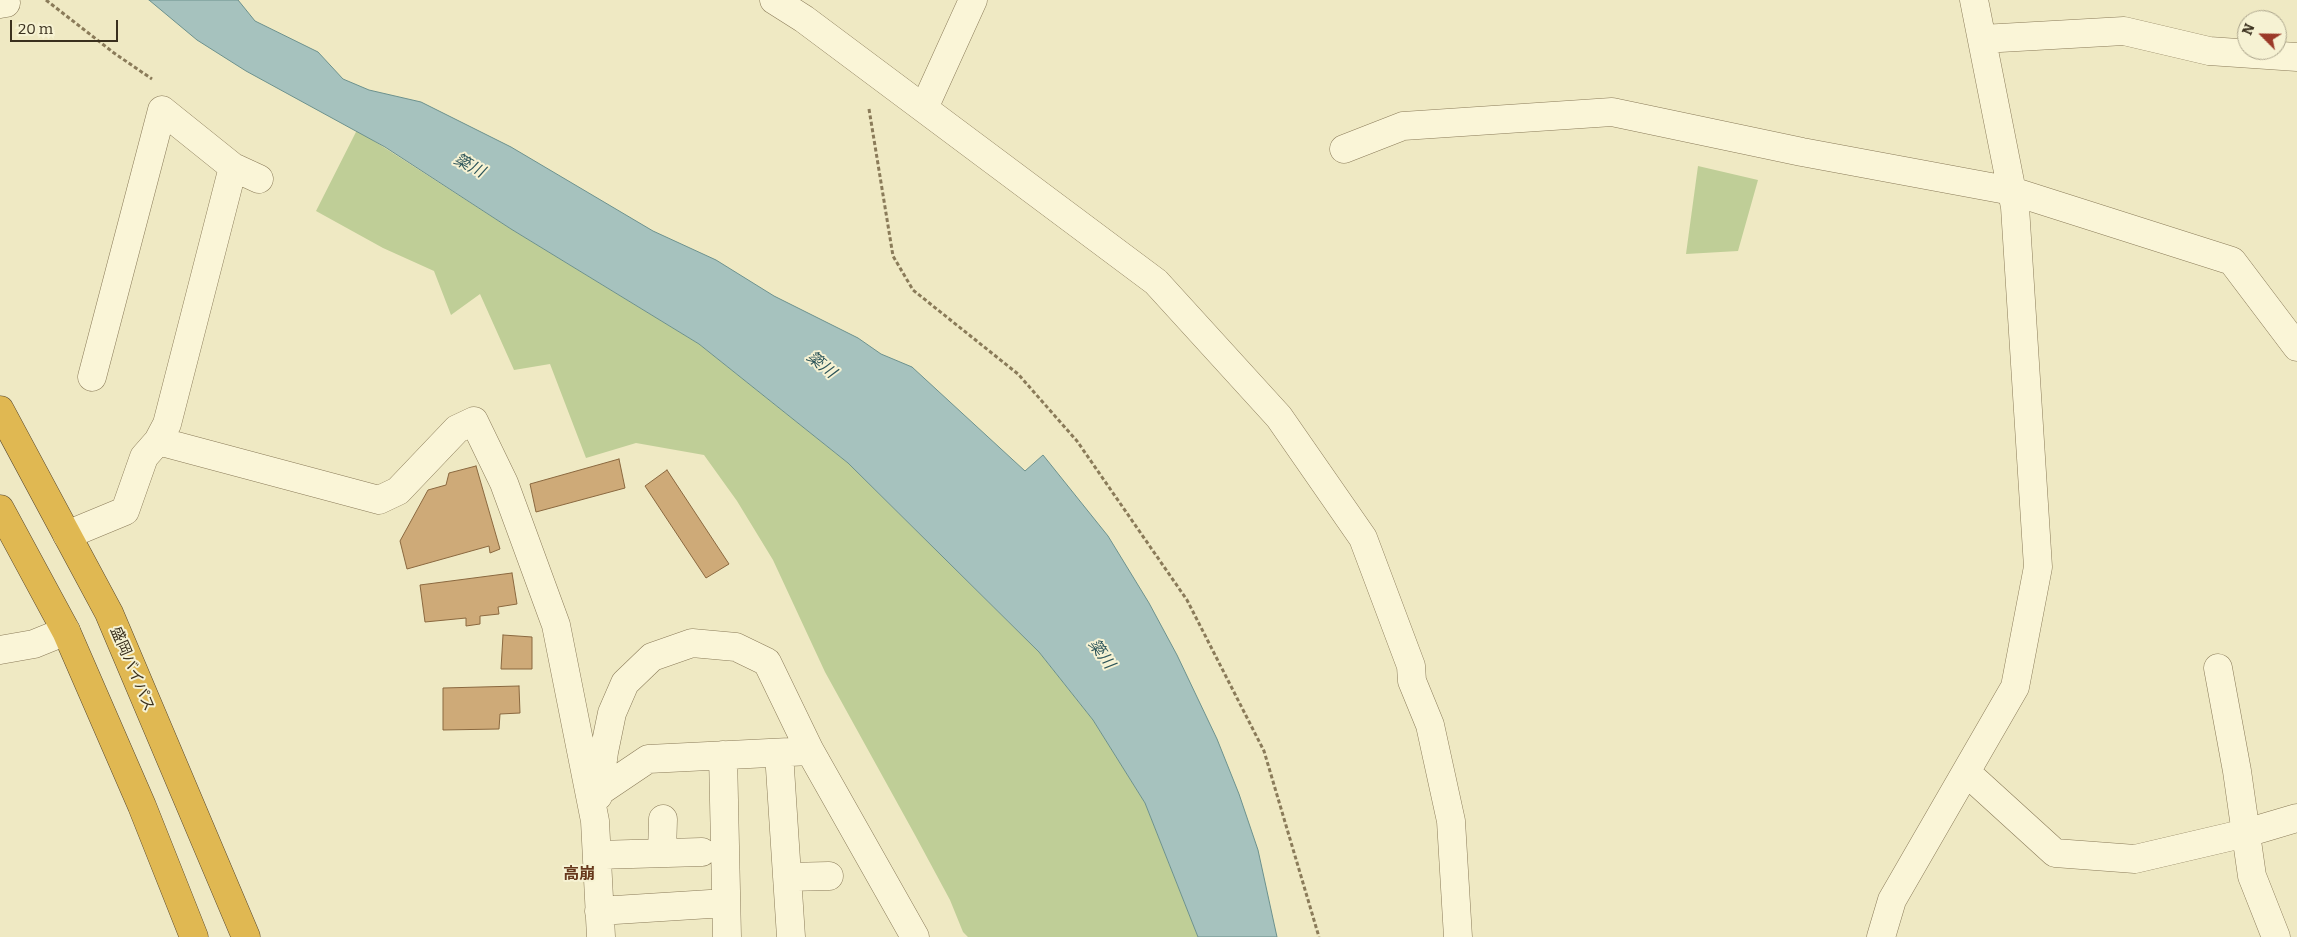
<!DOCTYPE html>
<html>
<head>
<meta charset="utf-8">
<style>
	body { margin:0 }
	#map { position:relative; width:2297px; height:937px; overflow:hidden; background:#efe9c3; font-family:Bitter,serif }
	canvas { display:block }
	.north { position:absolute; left:2237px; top:10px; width:50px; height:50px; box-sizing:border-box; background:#f6f2d3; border:1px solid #aba48b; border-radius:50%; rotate:293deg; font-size:14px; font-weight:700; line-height:20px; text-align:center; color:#3a301e }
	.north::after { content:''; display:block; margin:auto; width:18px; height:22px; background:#9b3928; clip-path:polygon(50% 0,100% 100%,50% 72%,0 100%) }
	.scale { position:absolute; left:10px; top:20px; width:108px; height:22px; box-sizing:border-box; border:2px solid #3a301e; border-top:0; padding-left:6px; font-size:15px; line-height:18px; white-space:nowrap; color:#3a301e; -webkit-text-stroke:4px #f6f2d3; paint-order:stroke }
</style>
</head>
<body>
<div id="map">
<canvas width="2297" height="937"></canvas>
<div class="north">N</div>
<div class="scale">20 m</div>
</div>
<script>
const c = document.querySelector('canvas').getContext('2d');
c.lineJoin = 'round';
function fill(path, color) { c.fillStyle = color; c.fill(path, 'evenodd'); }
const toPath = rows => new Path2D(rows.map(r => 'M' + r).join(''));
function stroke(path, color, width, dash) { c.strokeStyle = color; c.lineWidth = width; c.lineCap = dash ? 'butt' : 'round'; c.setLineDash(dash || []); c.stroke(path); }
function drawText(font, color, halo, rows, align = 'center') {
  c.font = font + ' Bitter,"Noto Sans JP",serif'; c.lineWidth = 4; c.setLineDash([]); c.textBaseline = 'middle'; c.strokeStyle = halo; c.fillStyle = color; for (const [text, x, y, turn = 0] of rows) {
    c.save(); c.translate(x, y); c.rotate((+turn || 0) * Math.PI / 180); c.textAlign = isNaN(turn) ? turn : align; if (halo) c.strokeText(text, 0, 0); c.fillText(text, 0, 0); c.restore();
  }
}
fill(toPath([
	[357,130,511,229,699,344,848,463,1039,652,1093,720,1145,803,1198,937,968,937,963,932,950,900,915,835,825,672,773,560,737,501,704,455,636,443,586,458,550,364,514,370,480,294,451,315,434,271,383,248,316,211],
	[1698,166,1758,180,1738,251,1686,254]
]), '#bfce97');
const water = toPath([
	[149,0,238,0,255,21,318,52,343,79,369,90,421,102,511,147,653,231,716,260,774,296,858,338,881,354,912,367,1025,471,1043,455,1108,536,1149,603,1177,655,1217,739,1239,794,1258,850,1277,937,1198,937,1145,803,1093,720,1039,652,848,463,699,344,511,229,385,147,246,71,197,40,149,0]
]);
fill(water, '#a6c2be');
stroke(water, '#6c918d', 1);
const building = toPath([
	[619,459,625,488,536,512,530,484,619,459],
	[476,466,500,549,490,553,489,546,407,569,400,541,428,490,446,485,449,473,476,466],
	[667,470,729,564,706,578,645,486,667,470],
	[512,573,517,604,498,607,499,614,480,616,480,624,466,626,466,618,425,622,420,585,512,573],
	[503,635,532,637,532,669,501,669,503,635],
	[519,686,520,713,500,714,499,729,443,730,443,688,519,686]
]);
fill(building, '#ceaa78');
stroke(building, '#8a683f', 1);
const minor = toPath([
	[774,0,804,19,1156,282,1279,417,1363,538,1411,666,1412,681,1430,725,1451,821,1458,937],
	[0,4,6,3],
	[1982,39,2124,31,2209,51,2297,57],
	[924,108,973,0],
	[1344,149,1403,126,1612,112,1802,152,2012,191,2232,261,2297,347],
	[92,377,162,110,233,167],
	[158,441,167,424,233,167,259,179],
	[67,535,125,511,144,457,158,441,379,500,398,491,457,429,474,421,504,483,556,625,595,821,601,937],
	[0,650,34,644,66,631],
	[2218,668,2237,771,2252,876,2276,937],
	[779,753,791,937],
	[723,755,727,937],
	[1966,772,2055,853,2135,859,2246,833,2297,818],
	[599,792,648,759,810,751],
	[598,796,604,752,612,713,625,683,652,657,692,643,736,647,767,662,810,751,915,937],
	[662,853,663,819],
	[597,855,702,852],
	[787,877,829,876],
	[599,911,726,903],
	[1881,937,1892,900,2015,687,2038,567,2015,207,1974,0]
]);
const highway = toPath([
	[0,410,109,613,246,937],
	[0,509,66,631,142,806,194,937]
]);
stroke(minor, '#8a7b59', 29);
stroke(highway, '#58482e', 29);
stroke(toPath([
	[46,0,114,53,152,79],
	[869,109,893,256,913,290,1018,374,1077,441,1187,600,1264,751,1319,937]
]), '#8a7b59', 3, [4, 2.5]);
stroke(minor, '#faf5d7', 28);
stroke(highway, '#e0b852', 28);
drawText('15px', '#3a301e', '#f6f2d3', [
	["盛岡バイパス",132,669,67]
]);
drawText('italic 16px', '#2d555a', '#f6f2d3', [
	["簗川",469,166,28],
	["簗川",821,365,39],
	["簗川",1101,654,54]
]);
drawText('bold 16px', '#67381c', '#f6f2d3', [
	["高崩",579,875]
]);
</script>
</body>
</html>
